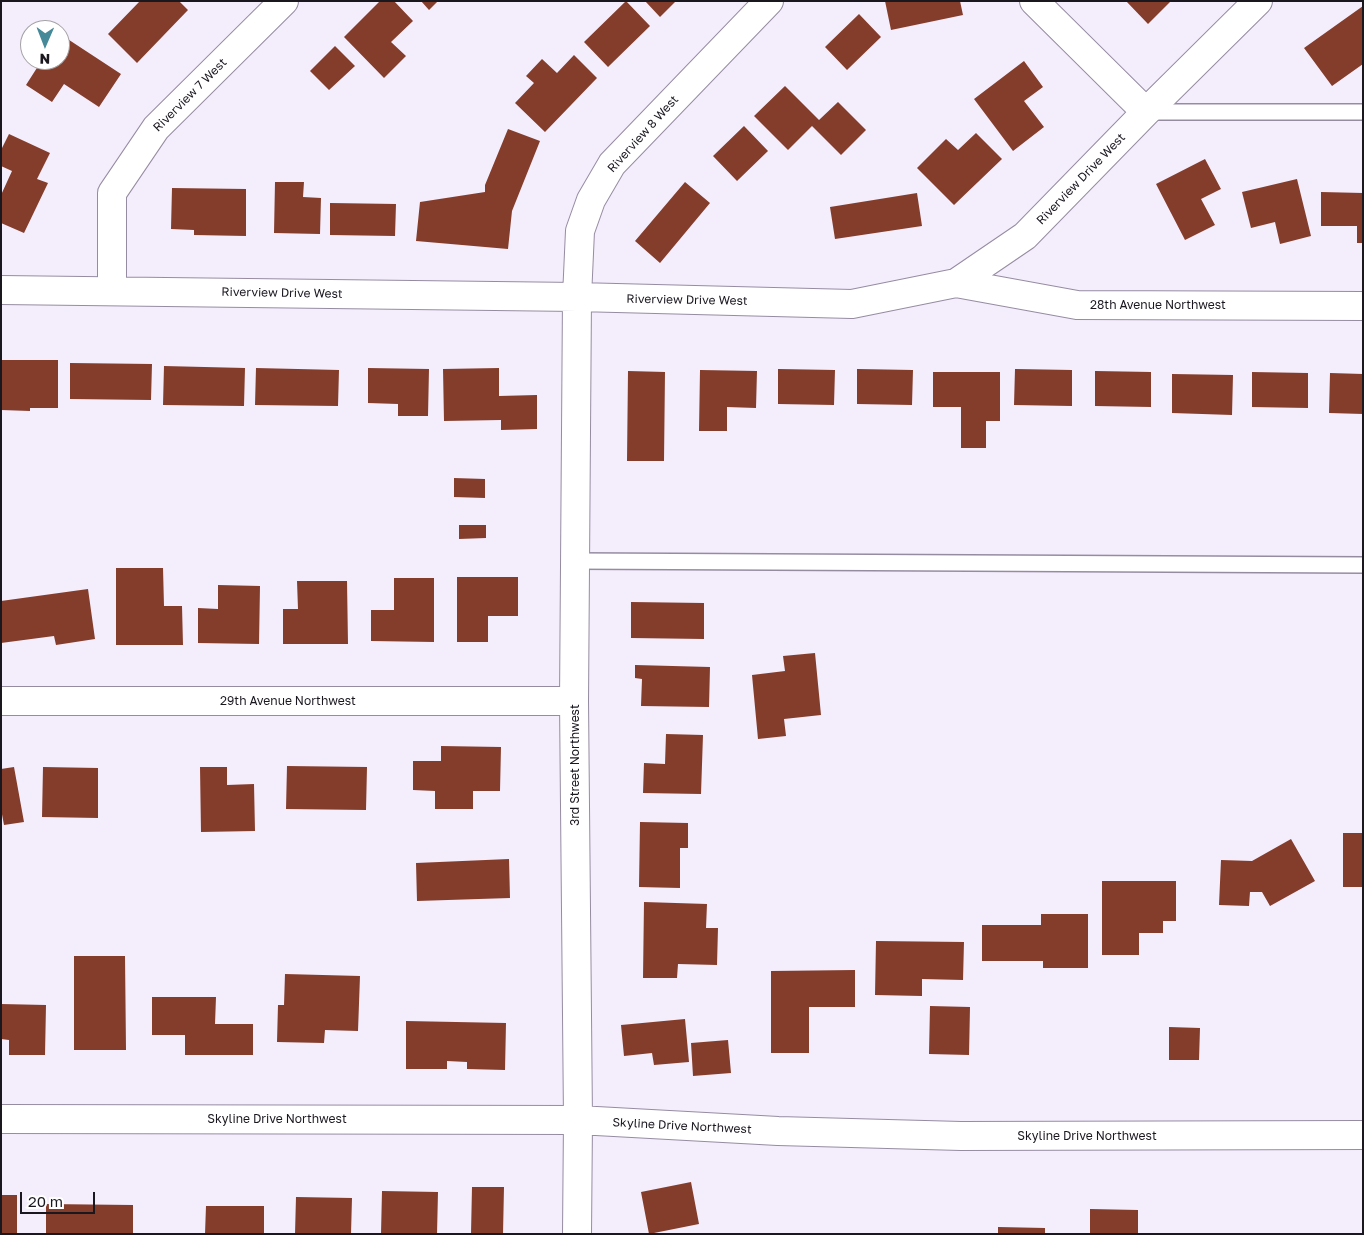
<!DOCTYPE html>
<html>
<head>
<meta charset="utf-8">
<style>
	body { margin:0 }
	#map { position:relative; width:1364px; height:1235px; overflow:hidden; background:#f4edfc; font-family:"Golos Text",sans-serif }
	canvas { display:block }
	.frame { position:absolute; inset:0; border:2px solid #1b171f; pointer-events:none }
	.north { position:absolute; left:20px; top:20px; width:50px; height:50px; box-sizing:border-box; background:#fff; border:1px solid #a4a2a5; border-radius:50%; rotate:181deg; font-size:14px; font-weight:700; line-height:20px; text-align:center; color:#1b171f }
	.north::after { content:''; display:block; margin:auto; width:18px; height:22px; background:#468a99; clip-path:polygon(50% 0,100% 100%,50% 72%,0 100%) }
	.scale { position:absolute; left:20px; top:1192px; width:75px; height:22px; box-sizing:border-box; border:2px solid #1b171f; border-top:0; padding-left:6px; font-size:15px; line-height:18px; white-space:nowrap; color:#1b171f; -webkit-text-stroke:4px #fff; paint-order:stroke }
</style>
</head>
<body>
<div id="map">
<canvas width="1364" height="1235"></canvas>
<div class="frame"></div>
<div class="north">N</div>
<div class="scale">20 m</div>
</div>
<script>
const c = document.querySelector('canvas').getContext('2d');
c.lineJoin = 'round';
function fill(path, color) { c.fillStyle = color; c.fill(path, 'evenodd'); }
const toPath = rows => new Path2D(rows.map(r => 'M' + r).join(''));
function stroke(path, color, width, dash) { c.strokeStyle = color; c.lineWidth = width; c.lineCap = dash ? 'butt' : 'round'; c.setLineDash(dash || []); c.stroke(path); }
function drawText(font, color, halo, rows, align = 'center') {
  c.font = font + ' "Golos Text",sans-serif'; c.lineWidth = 5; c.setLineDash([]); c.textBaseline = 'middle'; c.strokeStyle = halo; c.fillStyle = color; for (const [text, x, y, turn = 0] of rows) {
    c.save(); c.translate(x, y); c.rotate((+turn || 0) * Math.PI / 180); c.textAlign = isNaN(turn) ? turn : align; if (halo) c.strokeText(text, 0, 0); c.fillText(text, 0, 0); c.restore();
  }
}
fill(toPath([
	[140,1,179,1,188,10,137,63,108,34],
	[380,1,394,1,413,21,391,42,406,56,384,78,344,37],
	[421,1,438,1,429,10],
	[626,1,650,26,608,67,584,42],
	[645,1,676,1,660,17],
	[885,1,960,1,963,15,891,30],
	[1126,1,1171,1,1148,24],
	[1363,6,1363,64,1332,86,1304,48],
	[859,14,881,37,847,70,825,47],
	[60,34,121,74,99,107,64,84,52,102,26,85,42,60,60,60],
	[335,46,355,66,329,90,310,71],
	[574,55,597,78,545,132,515,103,534,83,526,76,542,59,557,73],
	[1024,61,1043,87,1024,101,1044,127,1013,151,974,99],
	[785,86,819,120,838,102,866,130,841,155,812,126,788,150,754,116],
	[744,126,768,151,737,181,713,156],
	[508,129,540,141,512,211,508,249,416,241,420,202,485,192,485,185],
	[976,133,1002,159,954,205,917,168,946,139,958,150],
	[9,134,50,153,37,179,48,183,24,233,1,223,1,195,12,171,1,166,1,150],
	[1205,159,1221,189,1201,199,1215,225,1185,240,1156,184],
	[1297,179,1311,236,1280,244,1275,222,1251,228,1242,192],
	[275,182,304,182,303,197,321,198,320,234,274,233],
	[685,182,710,203,660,263,635,241],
	[172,188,246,189,246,236,194,235,194,230,171,229],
	[1321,192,1363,193,1363,243,1357,243,1357,226,1321,226],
	[917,193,922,226,835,239,830,207],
	[330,203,396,204,395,236,330,235],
	[1,360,58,360,58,408,30,408,30,411,1,410],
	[70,363,152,364,151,400,70,399],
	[164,366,245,368,244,406,163,405],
	[256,368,339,370,338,406,255,405],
	[368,368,429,369,428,416,398,416,398,404,368,403],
	[499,368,499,396,537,395,537,429,501,430,501,420,444,421,443,369],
	[778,369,835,370,834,405,778,404],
	[857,369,913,370,912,405,857,404],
	[1015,369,1072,370,1072,406,1014,405],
	[700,370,757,371,756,408,727,407,727,431,699,431],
	[628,371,665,372,664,461,627,461],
	[1095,371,1151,372,1151,407,1095,406],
	[933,372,1000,372,1000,421,986,421,986,448,961,448,961,407,933,407],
	[1252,372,1308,373,1308,408,1252,407],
	[1330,373,1363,374,1363,414,1329,413],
	[1172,374,1233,375,1232,415,1172,413],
	[454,478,485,479,485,498,454,497],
	[459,525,486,525,486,538,459,539],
	[116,568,163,568,164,606,182,606,183,645,116,645],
	[457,577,518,577,518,616,488,616,488,642,457,642],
	[394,578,434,578,434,642,371,641,371,610,394,610],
	[297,581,347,581,348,644,283,644,283,609,298,609],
	[218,585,260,586,259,644,198,643,198,608,218,609],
	[88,589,95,639,56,645,54,636,1,643,1,601],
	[631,602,704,603,704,639,631,638],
	[815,653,821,715,784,719,786,736,758,739,752,675,785,671,783,656],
	[635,665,710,667,709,707,641,706,642,679,635,678],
	[666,734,703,735,701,794,643,793,644,763,665,764],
	[441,746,501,747,500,791,473,791,473,809,435,809,435,791,413,790,413,761,441,761],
	[287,766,367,767,366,810,286,809],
	[14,767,24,822,4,825,1,809,1,769],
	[43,767,98,768,98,818,42,817],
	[200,767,227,767,227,785,254,784,255,831,201,832],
	[640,822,688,823,688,848,680,848,680,888,639,887],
	[1343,833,1363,833,1363,887,1343,887],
	[1291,839,1315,881,1270,906,1262,892,1250,892,1249,906,1219,905,1221,860,1252,861],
	[509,859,510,898,417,901,416,863],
	[1102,881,1176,881,1176,921,1163,921,1163,933,1139,933,1139,955,1102,955],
	[644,902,707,904,706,928,718,928,717,965,678,964,677,978,643,978],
	[1041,914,1088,914,1088,968,1043,968,1043,961,982,961,982,925,1041,925],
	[876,941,964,942,963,980,922,979,922,996,875,995],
	[74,956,125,956,126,1050,74,1050],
	[855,970,855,1007,809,1007,809,1053,771,1053,771,971],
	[285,974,360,976,358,1031,325,1030,324,1043,277,1042,278,1005,284,1005],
	[152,997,216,997,215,1024,253,1024,253,1055,185,1055,185,1035,152,1035],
	[1,1004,46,1005,45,1055,9,1055,9,1040,1,1039],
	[930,1006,970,1007,969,1055,929,1054],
	[685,1019,689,1062,654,1065,652,1053,624,1056,621,1025],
	[406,1021,506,1023,505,1070,467,1069,467,1062,447,1061,447,1069,406,1069],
	[1169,1027,1200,1028,1199,1060,1169,1060],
	[728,1040,731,1073,693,1076,691,1043],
	[691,1182,699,1224,649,1234,641,1192],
	[472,1187,504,1187,503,1234,471,1234],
	[382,1191,438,1192,437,1234,381,1234],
	[1,1195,17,1195,17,1234,1,1234],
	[296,1197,352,1198,351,1234,295,1234],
	[46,1204,133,1205,133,1234,46,1234],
	[206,1206,264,1206,264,1234,205,1234],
	[1090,1209,1138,1210,1138,1234,1090,1234],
	[998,1227,1045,1228,1045,1234,998,1234]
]), '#843d2b');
const lane = toPath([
	[1147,112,1363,112],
	[575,561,1363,565]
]);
const street = toPath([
	[1034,1,1146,112],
	[956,283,1077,305,1363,306],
	[1,290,577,297,852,304,956,283,1025,236,1146,112,1258,1],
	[112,291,112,193,156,128,284,1],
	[1,701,574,701],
	[1,1119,578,1120,778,1131,961,1136,1363,1135],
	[577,1234,578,1120,574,701,577,297,580,231,591,200,612,164,769,1]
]);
stroke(lane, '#968ca2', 18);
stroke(street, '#968ca2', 30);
stroke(lane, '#fff', 15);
stroke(street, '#fff', 28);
drawText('12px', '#1b171f', '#fff', [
	["Riverview 7 West",190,95,-45],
	["Riverview 8 West",643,134,-48],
	["Riverview Drive West",1081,179,-46],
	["Riverview Drive West",282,293,1],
	["Riverview Drive West",687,300,1],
	["28th Avenue Northwest",1158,305],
	["29th Avenue Northwest",288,701],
	["3rd Street Northwest",575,765,-90],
	["Skyline Drive Northwest",277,1119],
	["Skyline Drive Northwest",682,1126,3],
	["Skyline Drive Northwest",1087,1136]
]);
</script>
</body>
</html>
